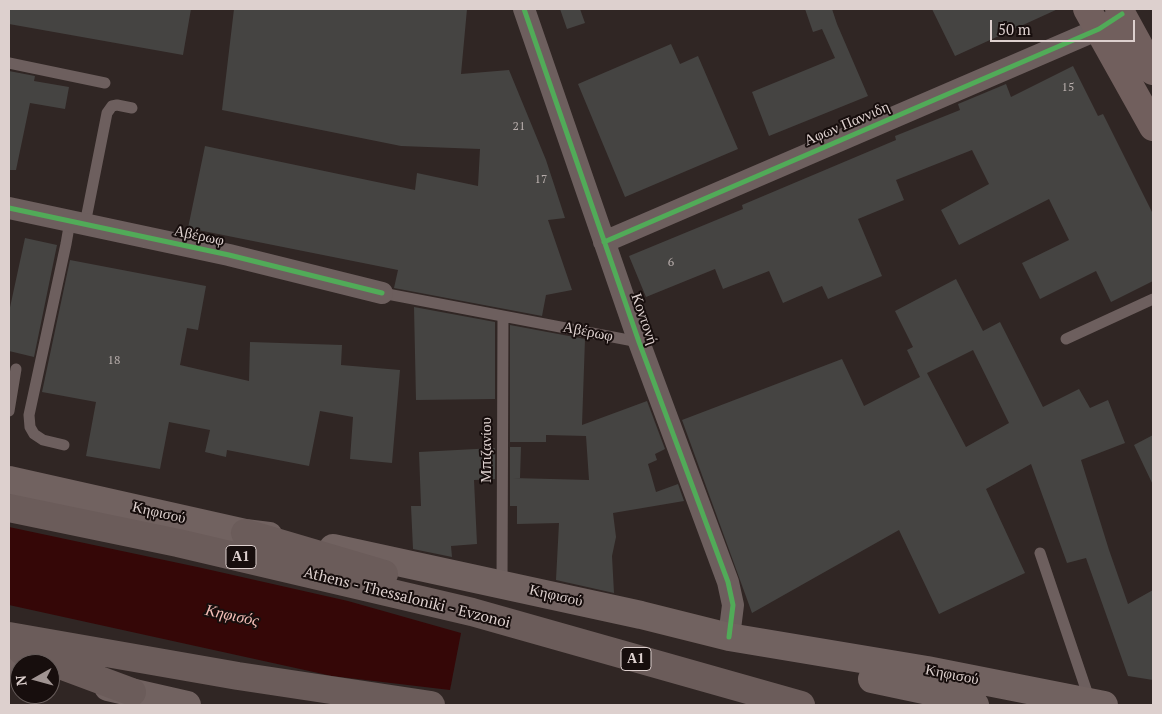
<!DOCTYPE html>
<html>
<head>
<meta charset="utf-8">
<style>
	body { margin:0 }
	#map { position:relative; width:1162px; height:714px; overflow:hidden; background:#302624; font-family:"PT Serif",serif }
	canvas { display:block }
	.frame { position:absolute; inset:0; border:10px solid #ddd0ce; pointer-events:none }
	.north { position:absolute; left:10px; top:654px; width:50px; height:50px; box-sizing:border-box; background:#170e0d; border:1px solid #665c5a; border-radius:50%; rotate:263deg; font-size:14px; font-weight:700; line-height:20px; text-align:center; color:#ddd0ce }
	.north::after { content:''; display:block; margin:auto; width:18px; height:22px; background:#a09492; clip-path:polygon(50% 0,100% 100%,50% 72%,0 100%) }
	.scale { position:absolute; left:990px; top:20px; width:145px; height:22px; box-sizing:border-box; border:2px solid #ddd0ce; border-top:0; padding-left:6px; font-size:15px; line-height:18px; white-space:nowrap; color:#ddd0ce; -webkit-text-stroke:4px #170e0d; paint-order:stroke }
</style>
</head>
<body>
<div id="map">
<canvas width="1162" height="714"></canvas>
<div class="frame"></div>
<div class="north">N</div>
<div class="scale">50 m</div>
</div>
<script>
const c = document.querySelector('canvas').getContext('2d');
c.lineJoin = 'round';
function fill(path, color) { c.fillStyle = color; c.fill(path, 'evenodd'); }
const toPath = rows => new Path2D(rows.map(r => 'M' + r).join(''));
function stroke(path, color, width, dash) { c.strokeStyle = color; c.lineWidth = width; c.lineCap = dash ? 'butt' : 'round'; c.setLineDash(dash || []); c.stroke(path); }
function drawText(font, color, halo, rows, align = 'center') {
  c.font = font + ' "PT Serif",serif'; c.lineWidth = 4; c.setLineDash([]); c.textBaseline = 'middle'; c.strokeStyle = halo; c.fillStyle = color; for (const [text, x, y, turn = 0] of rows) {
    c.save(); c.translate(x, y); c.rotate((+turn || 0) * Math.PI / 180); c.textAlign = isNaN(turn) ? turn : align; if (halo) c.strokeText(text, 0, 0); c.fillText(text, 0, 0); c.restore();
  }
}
fill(toPath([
	[9,527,202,568,348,601,461,633,450,690,332,676,9,605]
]), '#350707');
fill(toPath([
	[9,9,191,9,183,55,9,24],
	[234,9,467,9,461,74,509,70,546,160,565,218,548,220,572,290,546,295,542,316,394,288,398,270,188,228,205,146,415,190,417,173,478,186,480,149,401,146,222,110],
	[560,9,580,9,585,23,567,29],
	[805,9,832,9,837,24,868,96,769,136,752,92,835,58,822,29,813,32],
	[932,9,1058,9,955,56],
	[671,44,680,64,698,56,738,149,625,197,578,84],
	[1073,66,1098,116,1103,114,1153,214,1153,281,1111,302,1096,271,1040,299,1022,263,1069,240,1049,199,959,245,941,210,989,184,972,150,896,180,904,200,858,219,882,276,828,299,822,286,783,303,769,271,723,289,715,269,646,297,629,256,743,209,742,205,896,140,895,136,960,110,958,104,1006,84,1011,97],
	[9,71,35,76,34,81,69,87,65,109,30,103,16,170,9,170],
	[25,238,57,245,34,357,9,351,9,312],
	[70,260,206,286,198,330,187,328,180,365,249,381,250,342,342,345,341,365,400,370,392,463,350,459,353,417,320,411,309,466,227,450,226,457,205,452,210,430,169,422,160,469,86,456,96,402,42,392],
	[956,279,983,331,1000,322,1043,407,1079,389,1090,408,1108,400,1125,443,1081,460,1109,550,1128,604,1153,590,1153,680,1128,676,1086,558,1067,563,1031,464,986,489,1025,573,939,614,899,530,752,613,682,420,842,359,864,406,920,377,907,350,913,347,895,311],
	[973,350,1009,423,966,447,927,373],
	[414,307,495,322,495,399,416,400],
	[510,325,585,339,582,425,647,401,665,449,655,454,657,460,648,464,656,492,678,484,684,501,613,513,616,537,612,556,614,593,556,580,559,523,517,524,517,506,510,506,510,447,521,447,520,478,513,478,589,480,586,436,546,435,546,442,510,442],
	[1153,435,1153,485,1134,445],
	[495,448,495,479,474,480,477,544,451,546,452,557,413,549,411,506,421,506,419,452]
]), '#454442');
stroke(toPath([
	[9,63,105,83],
	[85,224,107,113,112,106,117,105,132,108],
	[382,293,639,342],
	[1066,339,1153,299],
	[9,411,16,369],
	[64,445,43,440,34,434,30,427,29,415,66,244,70,221],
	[1040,553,1090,701],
	[502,584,503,316]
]), '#6d5f5e', 11);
stroke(toPath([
	[524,9,639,342,728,582,733,605,729,637],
	[9,208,229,255,382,293],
	[604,242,1099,29,1113,20]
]), '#6d5f5e', 22);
stroke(toPath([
	[9,480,245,533,269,536],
	[333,548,641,615,729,637,927,670,1104,705],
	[9,666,20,668],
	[872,679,957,697,975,705],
	[108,687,187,705]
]), '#716260', 28);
stroke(toPath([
	[1087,9,1153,127],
	[1119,9,1153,71]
]), '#715f5d', 28);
stroke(toPath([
	[9,508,178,543,472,612,801,705],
	[245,533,384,574],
	[9,636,238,676,431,705],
	[22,651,132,692]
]), '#6b5c5a', 28);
stroke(toPath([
	[524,9,639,342,728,582,733,605,729,637],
	[9,208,229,255,382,293],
	[604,242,1099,29,1122,14]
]), '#51ab58', 5);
drawText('12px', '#b7adab', null, [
	["15",1068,88],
	["21",519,127],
	["17",541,180],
	["6",671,263],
	["18",114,361]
]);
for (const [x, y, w] of [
	[241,557,30],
	[636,659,30]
]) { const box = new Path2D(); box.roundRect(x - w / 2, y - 11.5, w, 23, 4); c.fillStyle = '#170e0d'; c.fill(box); stroke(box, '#ddd0ce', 1); }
drawText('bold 14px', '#ddd0ce', null, [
	["Α1",241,557],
	["Α1",636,659]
]);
drawText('15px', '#ddd0ce', '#170e0d', [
	["Αφων Παννιδη",847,124,-23],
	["Αβέρωφ",199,236,12],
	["Κοντονή",644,319,71],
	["Αβέρωφ",588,332,11],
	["Μπιζανίου",487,450,-90],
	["Κηφισού",159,513,13],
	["Κηφισού",556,596,13],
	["Athens - Thessaloniki - Evzonoi",407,598,14],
	["Κηφισού",952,675,11]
]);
drawText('italic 16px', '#f4beb7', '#170e0d', [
	["Κηφισός",232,616,12]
]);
</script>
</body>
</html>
